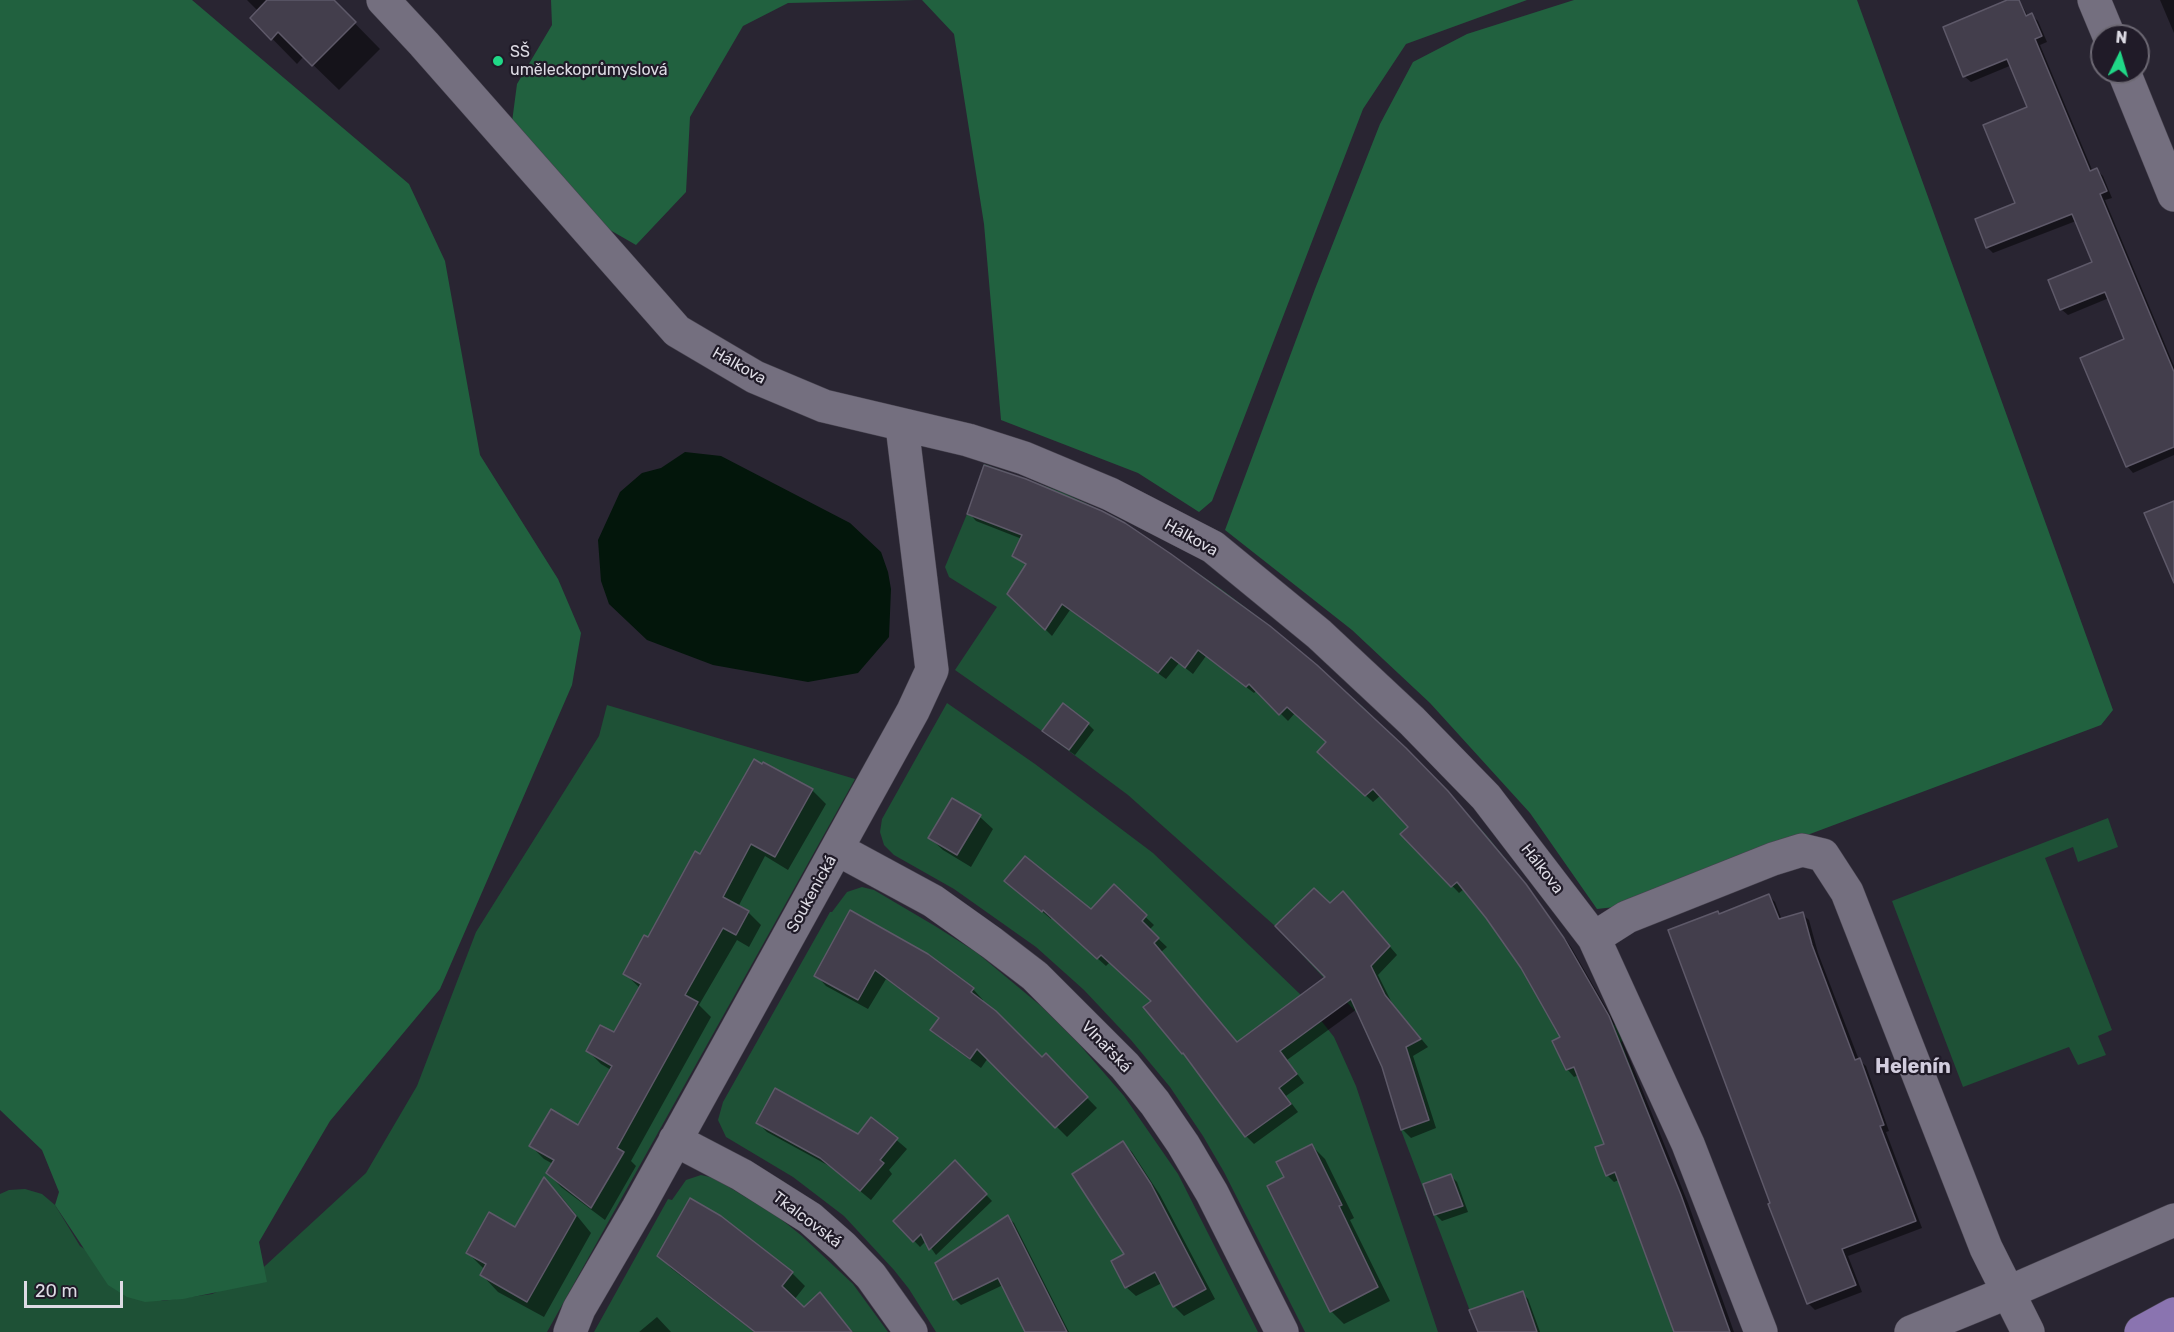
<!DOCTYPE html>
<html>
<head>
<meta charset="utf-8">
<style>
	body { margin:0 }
	#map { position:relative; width:2174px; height:1332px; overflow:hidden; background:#292532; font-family:Rubik,sans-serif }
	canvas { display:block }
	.north { position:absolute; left:2090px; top:24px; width:60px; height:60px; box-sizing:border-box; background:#201b28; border:2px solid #6c6873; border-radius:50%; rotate:5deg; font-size:16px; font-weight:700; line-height:24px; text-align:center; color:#dddbe4 }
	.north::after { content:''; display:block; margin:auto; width:21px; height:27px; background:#20d887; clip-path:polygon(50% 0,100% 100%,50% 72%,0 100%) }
	.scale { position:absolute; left:24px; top:1281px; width:99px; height:27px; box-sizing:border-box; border:3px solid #dddbe4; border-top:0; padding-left:8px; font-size:18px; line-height:21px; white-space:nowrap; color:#dddbe4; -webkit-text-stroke:4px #201b28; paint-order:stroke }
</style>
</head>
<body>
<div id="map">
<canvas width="2174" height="1332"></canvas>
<div class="north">N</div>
<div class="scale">20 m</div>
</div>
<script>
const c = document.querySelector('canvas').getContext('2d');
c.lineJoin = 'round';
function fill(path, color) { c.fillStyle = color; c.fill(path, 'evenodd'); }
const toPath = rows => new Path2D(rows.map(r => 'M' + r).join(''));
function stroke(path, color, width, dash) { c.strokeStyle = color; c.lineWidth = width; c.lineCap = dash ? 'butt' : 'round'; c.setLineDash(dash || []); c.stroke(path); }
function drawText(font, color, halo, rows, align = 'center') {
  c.font = font + ' Rubik,sans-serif'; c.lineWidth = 4.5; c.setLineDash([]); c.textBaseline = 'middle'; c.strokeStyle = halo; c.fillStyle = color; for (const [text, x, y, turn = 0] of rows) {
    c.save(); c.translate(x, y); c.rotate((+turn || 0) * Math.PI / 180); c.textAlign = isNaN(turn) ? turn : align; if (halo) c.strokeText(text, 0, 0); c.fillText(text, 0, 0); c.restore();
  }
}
fill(toPath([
	[984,464,1064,493,1119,519,1221,589,1270,626,1362,706,1445,788,1487,836,1526,884,1562,935,1614,1025,1617,1024,1623,1041,1621,1042,1680,1193,1699,1249,1702,1251,1700,1252,1730,1332,1478,1332,1401,1130,1382,1068,1357,1013,1275,926,1128,795,1042,731,955,670,997,607,949,577,945,567,967,514],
	[947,703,1035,764,1153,853,1301,995,1334,1037,1356,1086,1438,1332,1305,1332,1224,1172,1203,1136,1170,1087,1131,1040,1084,990,1036,947,954,889,894,855,884,845,880,832,882,819],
	[607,705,855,779,547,1332,0,1332,0,1194,9,1190,25,1189,42,1194,55,1205,80,1246,162,1301,212,1294,253,1277,366,1173,417,1086,476,932,599,736],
	[2108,818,2118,847,2078,862,2073,847,2045,858,2112,1030,2098,1036,2106,1055,2078,1065,2069,1047,1963,1087,1892,901],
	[862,887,874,890,935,926,976,952,1041,1006,1079,1044,1124,1096,1178,1174,1258,1332,936,1332,909,1289,894,1270,844,1216,793,1177,726,1137,718,1120,723,1102,830,912,832,912,847,892],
	[701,1175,714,1178,777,1216,802,1236,853,1284,888,1332,594,1332,668,1199,672,1200,686,1180]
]), '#1e5136');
fill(toPath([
	[0,0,192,0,409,184,445,261,480,455,558,579,581,633,572,685,440,989,330,1121,291,1187,259,1242,267,1282,183,1299,145,1302,127,1297,108,1285,55,1205,59,1192,42,1150,0,1110],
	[551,0,916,0,788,3,743,26,690,117,686,192,636,245,537,188,510,137,517,84,552,25],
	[922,0,1527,0,1406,44,1363,109,1212,501,1199,512,1138,473,1001,420,984,224,954,34],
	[1574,0,1857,0,2113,710,2101,725,1615,907,1597,909,1530,813,1430,703,1352,630,1225,530,1315,289,1380,124,1413,62,1467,34]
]), '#21613f');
fill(toPath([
	[685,452,721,456,850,523,881,552,888,572,891,589,889,637,858,673,808,682,713,665,647,640,609,604,601,581,598,540,620,492,642,473,661,468]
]), '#03160b');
fill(toPath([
	[247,0,332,0,380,49,339,90,304,56,297,64,252,18,258,11],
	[2011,0,2019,0,2028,16,2032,15,2038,21,2047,42,2040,45,2093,172,2097,170,2103,176,2112,198,2105,200,2174,366,2174,455,2133,473,2127,466,2126,340,2109,298,2068,315,2061,309,2094,263,2076,221,1993,253,1987,247,2017,204,2029,107,2012,65,1971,82,1964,76],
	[2160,0,2174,0,2174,33],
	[985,467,1455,800,1533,893,1571,947,1616,1025,1688,1203,1734,1332,1675,1332,1619,1180,1614,1182,1607,1175,1606,1145,1579,1075,1574,1077,1567,1069,1562,1038,1523,968,1487,917,1464,889,1459,893,1402,834,1410,827,1381,795,1373,802,1326,759,1328,743,1295,713,1288,721,1257,690,1254,693,1206,656,1193,674,1179,663,1166,679,1070,610,1052,636,1009,593,1027,566,1014,556,1022,539,976,521,969,513],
	[1088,724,1094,730,1075,755,1050,737],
	[764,764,812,790,826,804,788,870,765,856,738,907,748,912,761,925,749,947,737,940,699,1005,711,1017,631,1161,636,1166,605,1220,561,1187,548,1173,553,1164,544,1159,531,1146,579,1127,611,1070,601,1064,588,1051,614,1034,640,988,625,974,701,856],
	[980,817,993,829,971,867,943,850,930,838],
	[1006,881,1091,911,1114,887,1154,925,1149,930,1167,947,1161,952,1238,1044,1327,977,1330,905,1351,901,1397,955,1378,975,1393,1005,1428,1047,1413,1056,1436,1128,1411,1138,1403,1130,1383,1066,1357,1009,1287,1060,1304,1083,1286,1096,1298,1112,1254,1144,1246,1136,1153,1001,1110,962,1106,966,1052,917,1051,919],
	[1768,895,1775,902,1782,920,1802,914,1809,920,1818,953,1859,1060,1866,1066,1889,1131,1886,1132,1922,1228,1848,1256,1862,1292,1815,1310,1808,1303,1720,915],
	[851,912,973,989,983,1000,982,1002,1042,1059,1046,1056,1097,1108,1067,1137,988,1058,981,1068,943,1040,932,1029,940,1019,886,979,868,1009,826,986,816,975],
	[872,1119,907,1149,889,1170,892,1174,871,1200,831,1167,767,1132,758,1123,858,1136],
	[1123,1143,1132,1152,1160,1195,1215,1299,1184,1316,1174,1306,1162,1283,1136,1296,1126,1287],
	[1312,1146,1325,1159,1354,1218,1350,1220,1390,1301,1344,1324,1331,1311,1286,1178],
	[955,1162,992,1201,936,1255,926,1241,920,1247,895,1221],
	[1451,1176,1457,1182,1468,1212,1442,1221,1436,1215,1425,1185],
	[544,1179,560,1195,591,1233,544,1317,498,1292,482,1275,485,1270,468,1253,515,1229],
	[720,1217,792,1273,805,1286,794,1300,804,1309,820,1294,853,1332,754,1332,672,1269,659,1256],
	[1008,1217,1014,1223,1069,1332,1026,1332,1003,1285,961,1305,955,1299],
	[1522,1293,1528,1299,1540,1332,1480,1332],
	[657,1317,671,1332,639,1332]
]), '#0007');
const building = toPath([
	[267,0,334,0,356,22,312,66,278,32,271,40,250,18,267,0],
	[2007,0,2019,0,2026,16,2032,13,2042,36,2035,39,2090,171,2097,168,2107,191,2100,194,2174,372,2174,447,2126,467,2080,358,2124,339,2105,292,2060,310,2048,280,2092,262,2072,214,1986,248,1975,219,2015,203,1983,125,2027,107,2007,59,1963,77,1943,27,2007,0],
	[984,465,1026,479,1102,511,1125,523,1171,554,1270,626,1317,665,1406,748,1448,791,1526,884,1564,938,1609,1016,1681,1195,1730,1332,1674,1332,1615,1172,1606,1176,1600,1161,1595,1147,1604,1144,1574,1067,1566,1070,1552,1041,1560,1037,1521,968,1486,918,1457,882,1451,887,1400,834,1408,827,1373,789,1365,796,1317,752,1326,742,1287,707,1279,715,1249,684,1246,687,1198,650,1185,668,1171,657,1158,673,1062,604,1045,630,1007,594,1026,564,1012,556,1022,535,967,514,984,465],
	[2174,501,2174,583,2144,513,2174,501],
	[1063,703,1089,723,1069,750,1042,731,1063,703],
	[754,759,762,764,763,762,813,789,775,857,751,844,723,897,749,911,736,935,723,928,685,995,698,1002,617,1148,624,1152,591,1208,546,1173,554,1160,529,1146,551,1109,578,1125,612,1066,586,1051,600,1025,614,1032,641,984,623,974,644,935,648,937,695,851,700,854,754,759],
	[952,798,981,815,957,855,928,838,952,798],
	[1025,856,1091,909,1114,884,1147,915,1142,921,1159,938,1154,943,1237,1042,1325,977,1275,926,1314,888,1330,903,1343,891,1390,946,1371,966,1385,995,1421,1039,1406,1047,1429,1120,1401,1130,1382,1067,1351,999,1280,1051,1297,1074,1279,1088,1291,1104,1245,1137,1183,1053,1182,1054,1143,1007,1151,1001,1101,955,1097,959,1043,910,1042,912,1004,881,1025,856],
	[1769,894,1779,919,1803,912,1812,945,1855,1060,1860,1058,1884,1125,1880,1126,1916,1221,1842,1249,1856,1285,1807,1304,1768,1204,1770,1203,1668,930,1718,911,1719,914,1769,894],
	[850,910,928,954,974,988,971,992,996,1011,1042,1057,1046,1053,1088,1097,1055,1128,977,1049,970,1059,930,1030,939,1018,875,970,858,1000,814,976,850,910],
	[775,1088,858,1134,871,1117,898,1138,880,1160,884,1163,860,1191,820,1158,756,1123,775,1088],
	[1123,1141,1151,1184,1206,1289,1173,1307,1155,1272,1125,1288,1111,1261,1124,1254,1072,1174,1123,1141],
	[1312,1144,1342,1205,1339,1206,1378,1287,1330,1312,1267,1186,1284,1177,1276,1162,1312,1144],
	[955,1160,987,1194,929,1250,921,1234,913,1242,893,1221,955,1160],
	[1451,1174,1463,1206,1434,1215,1423,1184,1451,1174],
	[544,1177,576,1216,527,1302,480,1275,486,1264,466,1253,489,1212,515,1227,544,1177],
	[690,1198,721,1216,793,1272,782,1286,804,1307,820,1292,852,1332,755,1332,657,1256,690,1198],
	[1008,1215,1067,1332,1025,1332,998,1278,953,1300,935,1263,1008,1215],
	[1523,1291,1537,1332,1478,1332,1469,1310,1523,1291]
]);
fill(building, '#433e4c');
stroke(building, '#5e5969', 1.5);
const minor = toPath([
	[383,0,424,44,677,331,755,377,824,406,968,440,1024,458,1110,494,1213,547,1319,634,1412,721,1486,797,1594,938,1688,1144,1761,1332],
	[2094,0,2109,36],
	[2124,72,2174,195],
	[837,849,933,901,992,943,1035,976,1125,1066,1155,1103,1183,1144,1212,1193,1282,1332],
	[1594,938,1627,917,1773,859,1802,850,1823,855,1847,892,1986,1248,2028,1332],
	[675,1140,742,1175,810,1218,843,1247,871,1276,911,1332],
	[570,1332,579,1309,638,1208,913,711,932,670,902,426],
	[1911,1332,2009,1292,2174,1220]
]);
const major = toPath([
	[2141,1332,2174,1314]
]);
stroke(minor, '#47434f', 34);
stroke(major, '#47434f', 34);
stroke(minor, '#746f7f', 33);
stroke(major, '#8a74b0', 33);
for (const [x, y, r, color] of [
	[498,61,6,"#20d887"]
]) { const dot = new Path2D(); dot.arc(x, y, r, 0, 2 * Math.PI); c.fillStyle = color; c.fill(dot); stroke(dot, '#201b28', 2); }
drawText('16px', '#dddbe4', '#201b28', [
	["SŠ",510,52],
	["uměleckoprůmyslová",510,70]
], 'left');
drawText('16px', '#dddbe4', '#201b28', [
	["Hálkova",739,366,29],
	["Hálkova",1191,538,29],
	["Hálkova",1542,869,52],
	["Soukenická",812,894,-61],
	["Vlnařská",1106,1047,46],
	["Tkalcovská",807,1220,37]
]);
drawText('bold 20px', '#d2cdde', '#201b28', [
	["Helenín",1913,1067]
]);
</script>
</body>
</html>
